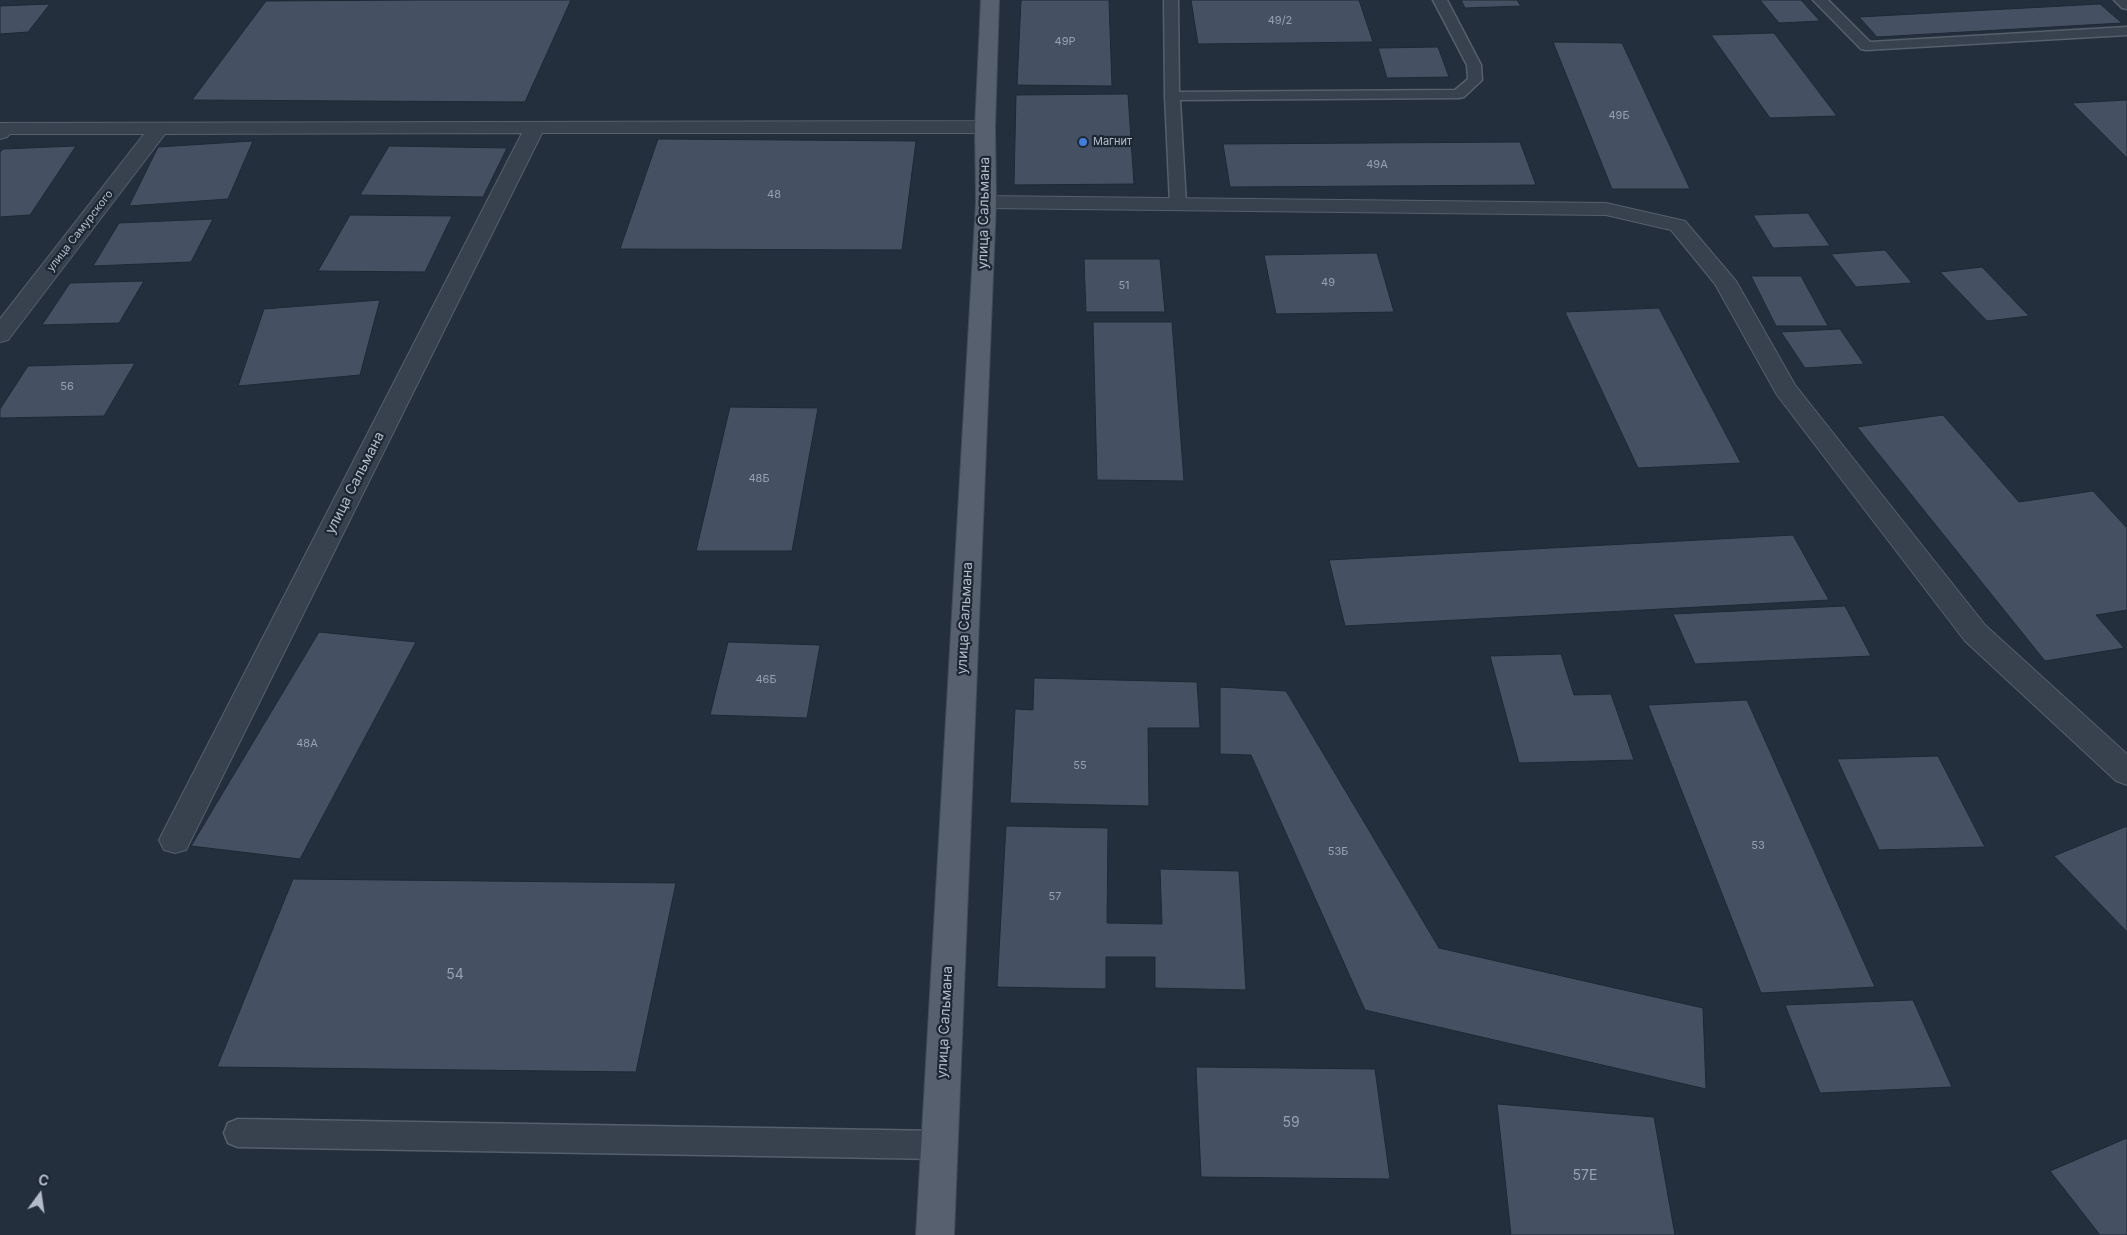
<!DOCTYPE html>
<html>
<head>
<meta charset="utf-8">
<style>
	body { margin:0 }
	#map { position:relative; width:2127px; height:1235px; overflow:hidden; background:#242f3e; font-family:Inter,sans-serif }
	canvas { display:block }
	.north { position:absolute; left:15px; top:1170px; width:50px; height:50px; -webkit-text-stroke:4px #1d2633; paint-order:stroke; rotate:14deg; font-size:14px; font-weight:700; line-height:20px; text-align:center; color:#b4bcc9 }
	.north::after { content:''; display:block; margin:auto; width:18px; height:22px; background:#b4bcc9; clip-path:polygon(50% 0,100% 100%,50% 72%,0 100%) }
</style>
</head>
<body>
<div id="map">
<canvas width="2127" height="1235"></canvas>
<div class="north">С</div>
</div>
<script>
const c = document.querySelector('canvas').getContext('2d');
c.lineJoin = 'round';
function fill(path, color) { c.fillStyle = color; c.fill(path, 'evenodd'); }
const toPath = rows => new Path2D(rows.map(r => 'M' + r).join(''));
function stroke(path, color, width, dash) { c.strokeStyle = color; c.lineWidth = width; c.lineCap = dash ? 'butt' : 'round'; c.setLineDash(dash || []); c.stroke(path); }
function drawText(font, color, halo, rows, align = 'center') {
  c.font = font + ' Inter,sans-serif'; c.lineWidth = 4.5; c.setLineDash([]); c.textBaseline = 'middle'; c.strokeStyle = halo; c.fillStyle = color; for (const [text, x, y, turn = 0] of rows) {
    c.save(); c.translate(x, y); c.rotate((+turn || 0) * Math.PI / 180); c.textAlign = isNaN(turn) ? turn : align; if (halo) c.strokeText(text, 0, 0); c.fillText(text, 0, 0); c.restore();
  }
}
const building = toPath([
	[418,0,571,0,525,102,192,100,266,1,418,0],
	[1021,0,1109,0,1112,86,1017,85,1021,0],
	[1191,0,1359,0,1373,42,1198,44,1191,0],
	[1461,0,1517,0,1521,6,1465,8,1461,0],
	[1760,0,1801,0,1820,21,1779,23,1760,0],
	[50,4,28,32,0,34,0,6,50,4],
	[2100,4,2122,23,1877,37,1859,17,2100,4],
	[1774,33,1837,116,1770,118,1711,35,1774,33],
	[1553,42,1622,43,1690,189,1612,189,1553,42],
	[1438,47,1449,77,1387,78,1378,48,1438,47],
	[1128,94,1134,184,1014,185,1016,95,1128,94],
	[2127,100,2127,158,2072,103,2127,100],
	[658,139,916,141,902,250,620,249,658,139],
	[253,141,228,199,129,206,158,147,253,141],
	[1520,142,1536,185,1230,187,1223,144,1520,142],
	[76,146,30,215,0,217,0,152,3,149,76,146],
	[389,146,507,148,483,197,360,195,389,146],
	[1808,213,1830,246,1773,248,1753,215,1808,213],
	[350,215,452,216,425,272,318,271,350,215],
	[213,219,191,262,93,266,119,223,213,219],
	[1885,250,1912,283,1856,287,1831,254,1885,250],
	[1377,253,1394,312,1276,314,1264,255,1377,253],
	[1084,259,1160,259,1165,312,1086,312,1084,259],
	[1982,267,2029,316,1987,321,1940,272,1982,267],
	[1751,276,1801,276,1828,326,1776,326,1751,276],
	[144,281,119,323,42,325,70,283,144,281],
	[380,300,360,375,238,386,264,309,380,300],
	[1659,308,1741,463,1638,468,1565,312,1659,308],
	[1093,322,1172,322,1184,481,1097,480,1093,322],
	[1840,329,1864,364,1805,368,1781,332,1840,329],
	[135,363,104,416,0,418,0,409,28,366,135,363],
	[730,407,818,408,792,551,696,551,730,407],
	[1943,415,2019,502,2093,491,2127,528,2127,610,2096,615,2124,648,2045,661,1857,427,1943,415],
	[1793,535,1829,600,1345,626,1329,560,1793,535],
	[1845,606,1871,656,1695,664,1673,614,1845,606],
	[319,632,416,642,300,859,191,846,319,632],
	[728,642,820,645,807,718,710,715,728,642],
	[1561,654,1574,695,1611,694,1634,760,1519,763,1490,656,1561,654],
	[1034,678,1197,682,1200,728,1148,728,1149,806,1010,803,1015,709,1033,710,1034,678],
	[1220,687,1286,691,1439,948,1703,1008,1706,1089,1365,1010,1251,755,1220,754,1220,687],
	[1747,700,1875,987,1761,993,1648,705,1747,700],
	[1938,756,1985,847,1879,850,1837,759,1938,756],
	[1006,826,1108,828,1107,923,1162,924,1160,869,1239,871,1246,990,1155,988,1155,957,1106,957,1106,989,997,987,1006,826],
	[2127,826,2127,932,2054,856,2127,826],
	[293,879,676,883,636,1072,217,1067,293,879],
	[1913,1000,1952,1087,1820,1093,1785,1005,1913,1000],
	[1196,1067,1375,1069,1390,1179,1201,1177,1196,1067],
	[1497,1104,1654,1117,1675,1235,1511,1235,1497,1104],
	[2127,1138,2127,1235,2100,1235,2050,1171,2127,1138]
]);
fill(building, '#455162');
stroke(building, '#1f2835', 1);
const service = toPath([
	[1164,0,1178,0,1179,92,1455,90,1468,79,1467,65,1433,0,1447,0,1481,65,1482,80,1464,97,1459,98,1180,100,1186,204,1184,207,1178,209,1172,207,1170,204,1165,96,1164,0],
	[1813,0,1828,0,1870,42,2127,27,2127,35,1866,50,1861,49,1813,0],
	[2114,0,2127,0,2127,9,2122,8,2114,0],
	[238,1119,939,1131,949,1135,953,1145,949,1155,939,1159,238,1147,228,1143,224,1133,228,1123,238,1119]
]);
const minor = toPath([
	[985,121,992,123,995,127,992,131,985,133,542,133,186,850,175,853,164,850,159,840,164,830,522,133,165,134,8,340,0,342,0,319,144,134,10,134,7,137,0,139,0,123,985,121],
	[986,196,1606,203,1685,221,1736,281,1795,385,1985,625,2127,754,2127,785,2116,781,1965,641,1777,395,1715,284,1671,230,1606,215,986,208,979,206,976,202,979,198,986,196]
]);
const primary = toPath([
	[981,0,999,0,995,127,996,202,954,1235,916,1235,976,202,975,127,981,0]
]);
stroke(service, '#565f6c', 3);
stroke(minor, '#565f6c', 2);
stroke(primary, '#414a57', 2);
fill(service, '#38414e');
fill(minor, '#38414e');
fill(primary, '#56606e');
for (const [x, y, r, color] of [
	[1083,142,5,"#3f7fe0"]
]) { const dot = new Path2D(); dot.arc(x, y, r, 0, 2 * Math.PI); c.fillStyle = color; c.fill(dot); stroke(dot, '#1d2633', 2); }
drawText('11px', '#98a1af', null, [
	["49/2",1280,21],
	["49Р",1065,42],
	["49Б",1619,116],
	["49А",1377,165],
	["48",774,195],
	["49",1328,283],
	["51",1124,286],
	["56",67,387],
	["48Б",759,479],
	["46Б",766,680],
	["48А",307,744],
	["55",1080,766],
	["53",1758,846],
	["53Б",1338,852],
	["57",1055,897]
]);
drawText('11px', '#b4bcc9', '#1d2633', [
	["Магнит",1093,142]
], 'left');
drawText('11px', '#b4bcc9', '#1d2633', [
	["улица Самурского",80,231,-52]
]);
drawText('14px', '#b4bcc9', '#1d2633', [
	["улица Сальмана",984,213,-89],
	["улица Сальмана",355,483,-63],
	["улица Сальмана",965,618,-87],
	["улица Сальмана",945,1022,-87]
]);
drawText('14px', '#98a1af', null, [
	["54",455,975],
	["59",1291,1123],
	["57Е",1585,1176]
]);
</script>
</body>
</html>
